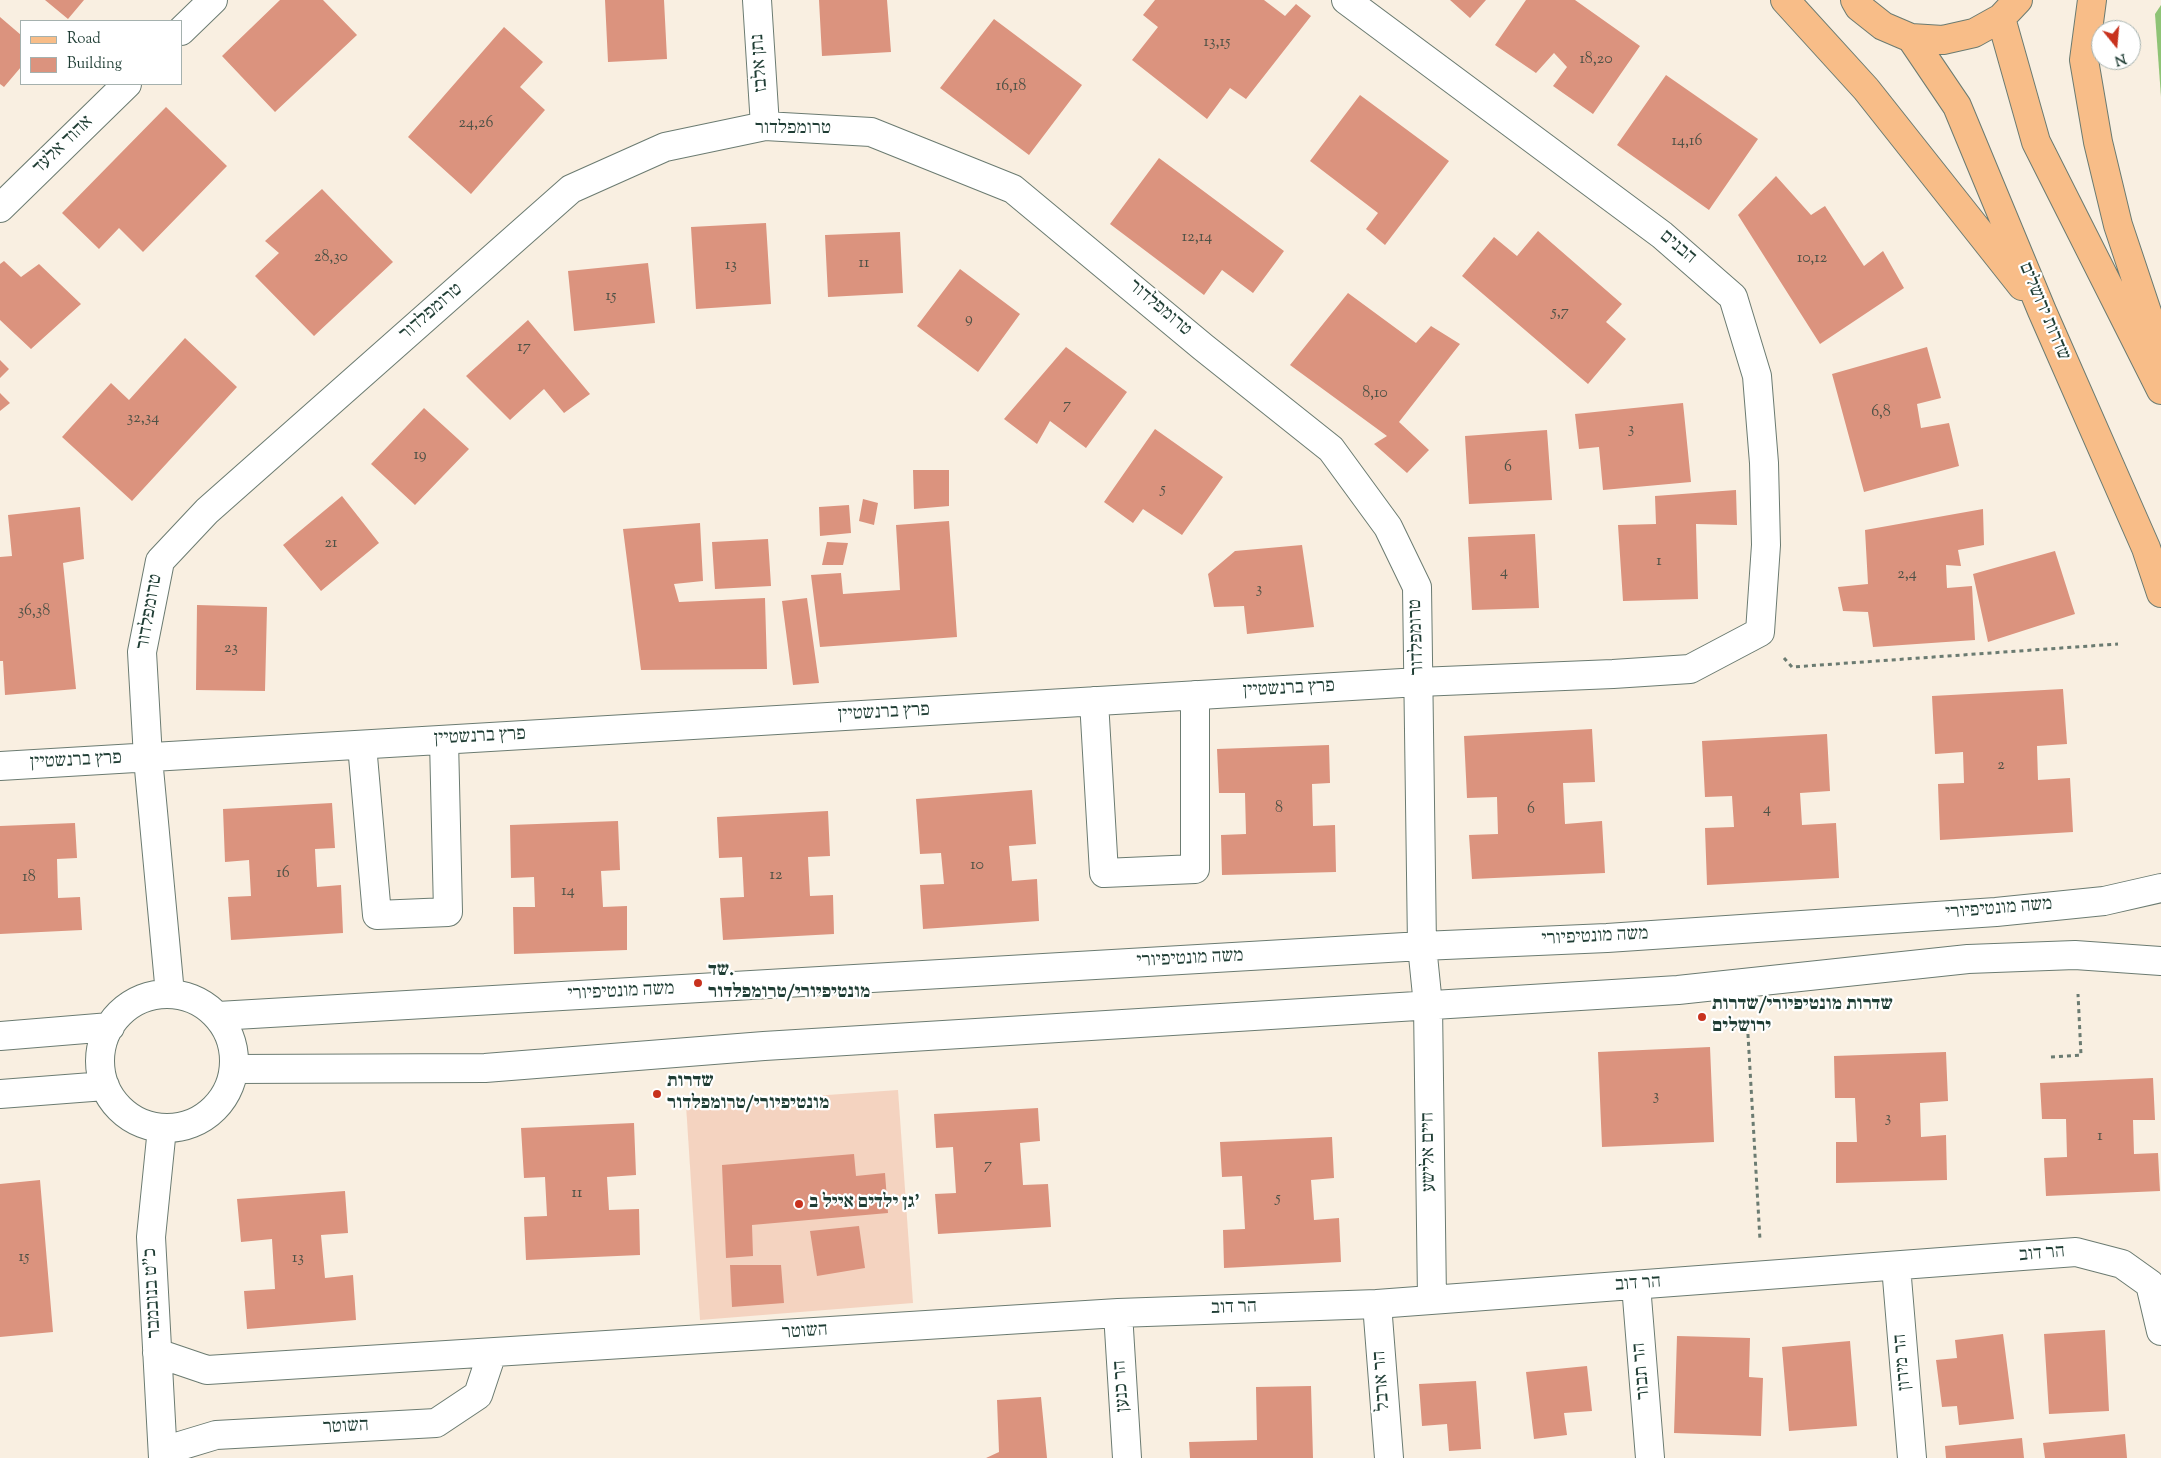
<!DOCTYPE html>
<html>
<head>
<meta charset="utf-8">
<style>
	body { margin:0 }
	#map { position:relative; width:2161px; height:1458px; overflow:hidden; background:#f9efe1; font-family:"Sorts Mill Goudy",serif }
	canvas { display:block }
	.legend { position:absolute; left:20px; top:20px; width:162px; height:65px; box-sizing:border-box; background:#fff; border:1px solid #a5b1ae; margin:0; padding:6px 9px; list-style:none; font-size:15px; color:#1f3d34 }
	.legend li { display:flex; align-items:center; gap:10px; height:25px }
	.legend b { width:25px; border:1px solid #a5b1ae }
	.north { position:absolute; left:2091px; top:20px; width:50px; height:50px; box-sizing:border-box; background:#fff; border:1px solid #a5b1ae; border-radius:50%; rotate:163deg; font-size:14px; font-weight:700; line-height:20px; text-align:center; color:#1f3d34 }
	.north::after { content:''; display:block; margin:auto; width:18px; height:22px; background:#c8321e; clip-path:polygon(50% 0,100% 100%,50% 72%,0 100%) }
</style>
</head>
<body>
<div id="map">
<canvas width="2161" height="1458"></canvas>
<ul class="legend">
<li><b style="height:6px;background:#f8bd88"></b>Road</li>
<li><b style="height:14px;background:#db937e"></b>Building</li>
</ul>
<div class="north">N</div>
</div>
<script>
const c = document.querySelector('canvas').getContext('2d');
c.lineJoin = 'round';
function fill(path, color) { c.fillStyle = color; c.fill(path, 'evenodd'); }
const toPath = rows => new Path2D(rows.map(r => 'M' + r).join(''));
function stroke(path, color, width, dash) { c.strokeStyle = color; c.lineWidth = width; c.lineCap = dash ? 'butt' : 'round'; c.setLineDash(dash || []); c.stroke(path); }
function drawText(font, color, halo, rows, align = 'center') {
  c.font = font + ' "Sorts Mill Goudy","Frank Ruhl Libre",serif'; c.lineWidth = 4.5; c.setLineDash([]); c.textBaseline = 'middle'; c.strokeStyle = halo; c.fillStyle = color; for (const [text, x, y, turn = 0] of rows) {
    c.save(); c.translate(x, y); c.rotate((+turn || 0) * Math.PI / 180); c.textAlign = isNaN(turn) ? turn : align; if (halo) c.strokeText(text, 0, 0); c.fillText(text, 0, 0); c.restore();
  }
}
fill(toPath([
	[898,1090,913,1303,700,1320,686,1105]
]), '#f4d3c0');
fill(toPath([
	[2161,5,2161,97,2155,14]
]), '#8ec375');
fill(toPath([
	[45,0,84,0,68,19],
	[280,0,323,0,357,35,275,112,222,56],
	[605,0,664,0,667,59,608,62],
	[819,0,887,0,891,52,822,56],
	[1155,0,1264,0,1285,16,1296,4,1311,16,1246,99,1230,88,1207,119,1132,60,1158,27,1143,15],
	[1450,0,1486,0,1470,18],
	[1526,0,1575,0,1640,46,1593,114,1553,86,1567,67,1554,53,1536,73,1495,45],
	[0,17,21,35,21,67,4,87,0,84],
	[994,19,1082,85,1029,155,940,88],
	[504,27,543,62,520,87,545,110,471,194,408,137],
	[1666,75,1758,139,1709,210,1617,145],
	[1360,95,1449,161,1385,245,1366,229,1378,213,1310,161],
	[166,107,227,166,143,252,119,228,99,249,62,213],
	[1159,158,1284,251,1253,293,1222,270,1204,295,1110,224],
	[1776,176,1811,215,1825,206,1864,266,1883,251,1904,288,1820,344,1738,215],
	[322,189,393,262,314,336,255,276,279,253,265,241],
	[766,223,771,304,696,309,691,227],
	[1538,231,1622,304,1606,322,1626,339,1588,384,1462,276,1494,237,1517,256],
	[900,232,903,293,828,297,825,235],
	[4,261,21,277,39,264,81,304,31,349,0,320,0,264],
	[648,263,655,323,574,331,568,271],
	[960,269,1020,314,978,372,917,326],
	[1348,293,1416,343,1431,326,1460,344,1399,422,1429,450,1407,473,1374,444,1387,436,1290,365],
	[528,320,590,394,564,413,544,389,510,420,466,376],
	[185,338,237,387,132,501,62,437,111,383,129,400],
	[1066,347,1127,392,1086,448,1050,421,1037,444,1004,419],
	[1927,347,1941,398,1917,404,1921,428,1949,423,1959,466,1864,492,1832,374],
	[0,360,9,369,0,378],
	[0,393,10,403,0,411],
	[1683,403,1691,482,1603,490,1599,447,1579,449,1575,414],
	[424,408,469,449,415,505,371,464],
	[1155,429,1223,477,1182,535,1143,509,1133,523,1104,502],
	[1547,430,1552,500,1469,504,1465,436],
	[913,470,949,470,949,506,914,509],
	[1736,490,1737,525,1696,524,1698,599,1623,601,1618,525,1656,524,1655,496],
	[342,496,379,543,321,591,283,545],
	[863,499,878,503,874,525,859,521],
	[849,505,851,533,820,536,819,507],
	[80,507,84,559,63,563,76,689,5,695,3,661,0,661,0,557,12,556,8,515],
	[1983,509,1984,545,1958,550,1961,566,1946,565,1947,588,1972,586,1975,640,1873,647,1868,612,1843,611,1838,587,1868,584,1865,530],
	[949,521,957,637,820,647,811,575,841,573,843,594,900,590,896,525],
	[700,523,703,581,674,584,679,602,765,598,767,669,641,670,623,529],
	[1535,534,1539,608,1472,610,1468,537],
	[768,539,771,586,715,589,712,542],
	[827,542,848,543,843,565,822,565],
	[1302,545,1314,627,1247,634,1244,606,1214,607,1208,574,1235,551],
	[2055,551,2075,614,1988,642,1973,574],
	[807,598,819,683,793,685,782,601],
	[197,605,267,607,265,691,196,690],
	[2063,689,2067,744,2037,746,2038,780,2070,778,2073,832,1940,840,1938,784,1964,783,1963,752,1935,754,1932,696],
	[1592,729,1595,782,1563,783,1565,824,1602,821,1605,873,1472,879,1469,835,1498,834,1497,797,1467,798,1464,736],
	[1827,734,1830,791,1800,793,1802,825,1836,823,1839,878,1707,885,1705,828,1734,827,1732,796,1705,797,1702,741],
	[1329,745,1330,783,1312,784,1313,826,1335,825,1336,872,1222,875,1221,835,1246,834,1245,793,1219,793,1217,749],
	[1032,790,1036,844,1009,846,1012,881,1037,879,1039,921,923,929,920,885,944,884,941,853,920,854,916,799],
	[332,803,335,848,315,849,317,887,341,885,343,933,231,940,228,897,251,896,249,860,225,862,223,809],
	[828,811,830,856,808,857,810,896,833,895,834,934,723,940,720,898,744,897,742,857,719,858,717,817],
	[618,821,620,870,601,871,603,907,627,906,627,950,514,954,513,907,535,907,534,877,511,878,510,825],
	[75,823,77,858,57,859,58,898,80,897,82,930,0,934,0,826],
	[1710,1047,1714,1142,1602,1147,1598,1052],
	[1946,1052,1948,1101,1920,1103,1921,1137,1946,1135,1947,1180,1836,1183,1836,1142,1857,1142,1855,1098,1835,1098,1834,1056],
	[2153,1078,2155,1120,2133,1120,2134,1154,2158,1153,2160,1191,2046,1196,2044,1158,2067,1157,2066,1119,2042,1119,2040,1083],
	[1038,1108,1040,1141,1020,1143,1023,1185,1048,1184,1051,1227,938,1234,935,1194,956,1193,953,1147,936,1148,934,1114],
	[634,1123,636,1175,607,1177,609,1210,639,1209,640,1255,526,1260,524,1217,547,1216,545,1177,524,1178,521,1128],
	[1332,1137,1334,1178,1311,1180,1314,1220,1339,1218,1341,1262,1224,1268,1223,1230,1245,1229,1242,1176,1222,1177,1220,1142],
	[854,1154,856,1176,885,1173,888,1213,752,1225,753,1256,726,1258,722,1165],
	[40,1180,53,1332,0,1337,0,1184],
	[345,1191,348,1233,321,1235,325,1278,353,1275,356,1320,247,1329,244,1291,275,1289,272,1239,241,1242,237,1199],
	[859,1226,865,1268,817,1276,810,1231],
	[730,1265,781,1265,784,1303,732,1307],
	[2105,1330,2109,1411,2049,1414,2044,1334],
	[2003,1334,2014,1419,1959,1425,1957,1406,1942,1407,1936,1360,1957,1358,1955,1340],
	[1677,1336,1750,1338,1749,1377,1763,1378,1761,1436,1674,1433],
	[1850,1341,1857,1426,1789,1431,1782,1347],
	[1587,1366,1592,1411,1564,1413,1567,1435,1534,1439,1526,1372],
	[1476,1381,1481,1449,1449,1451,1447,1424,1422,1426,1419,1384],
	[1311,1386,1313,1458,1190,1458,1189,1442,1257,1440,1256,1387],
	[1041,1397,1047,1458,986,1458,999,1452,997,1400],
	[2125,1434,2127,1458,2045,1458,2043,1443],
	[2022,1438,2024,1458,1946,1458,1945,1446]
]), '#db937e');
const minor = toPath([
	[757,0,765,126],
	[181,31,213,0],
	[0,208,127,84],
	[1094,701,1104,873,1195,869,1195,695],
	[362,745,377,915,448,912,444,740],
	[0,766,1419,682,1613,674,1690,669,1760,632,1766,545,1764,463,1757,376,1733,297,1662,235,1346,0],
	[170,994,148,758,142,652,160,561,207,511,571,189,665,147,765,126,871,132,1013,189,1203,347,1331,449,1388,527,1417,587,1422,946,1428,1005,1432,1299],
	'100 1061a67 67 0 1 1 134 0a67 67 0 1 1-134 0Z',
	[218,1016,1422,946,1607,938,1996,912,2104,901,2161,888],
	[0,1036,110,1027],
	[234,1069,485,1068,764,1046,1678,990,1968,959,2075,955,2161,961],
	[0,1094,105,1086],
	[162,1128,151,1237,163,1458],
	[1896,1266,1912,1458],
	[1636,1285,1650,1458],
	[1377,1304,1389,1458],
	[1118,1313,1127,1458],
	[157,1353,207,1370,1118,1313,1377,1304,2076,1252,2122,1264,2150,1284,2161,1331],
	[163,1451,216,1435,436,1423,478,1395,492,1353]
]);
const major = toPath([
	[1785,0,1866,89,2022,286],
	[1855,0,1859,7,1883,26,1911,38,1943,40,1974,33,2001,18,2018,0],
	[2092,0,2084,60,2098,142,2118,225,2151,324,2158,366],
	[2001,18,2036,142,2161,390],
	[1911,38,1957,106,2042,311,2146,548,2161,593]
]);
stroke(minor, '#6b7b71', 30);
stroke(major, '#6b7b71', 30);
stroke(toPath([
	[1784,658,1792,667,2118,644],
	[1747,1018,1760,1240],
	[2051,1057,2081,1055,2078,994]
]), '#6b7b71', 3, [4, 4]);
stroke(minor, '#fff', 28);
stroke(major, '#f8bd88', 28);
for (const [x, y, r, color] of [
	[698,983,5,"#c8321e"],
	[1702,1017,5,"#c8321e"],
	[657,1094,5,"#c8321e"],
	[799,1204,5,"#c8321e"]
]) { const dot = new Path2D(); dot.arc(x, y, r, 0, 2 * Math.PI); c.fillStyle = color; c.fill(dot); stroke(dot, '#fff', 2); }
drawText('16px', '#4e5246', null, [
	["13,15",1217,43],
	["18,20",1596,60],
	["16,18",1011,87],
	["24,26",476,124],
	["14,16",1687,142],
	["12,14",1197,238],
	["28,30",331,258],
	["10,12",1812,259],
	["11",864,264],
	["13",731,266],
	["15",611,297],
	["5,7",1560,313],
	["9",969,320],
	["17",524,348],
	["8,10",1375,394],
	["7",1067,406],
	["6,8",1881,413],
	["32,34",143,419],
	["3",1631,430],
	["19",420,456],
	["6",1508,468],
	["5",1163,490],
	["21",331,544],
	["1",1659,562],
	["4",1504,573],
	["2,4",1907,575],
	["3",1259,590],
	["36,38",34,612],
	["23",231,649],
	["2",2001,766],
	["8",1279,809],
	["6",1531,810],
	["4",1767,810],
	["10",977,866],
	["16",283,874],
	["12",776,876],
	["18",29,878],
	["14",568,892],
	["3",1656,1097],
	["3",1888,1119],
	["1",2100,1137],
	["7",988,1166],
	["11",577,1194],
	["5",1278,1199],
	["15",24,1258],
	["13",298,1259]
]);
drawText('19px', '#1f3d34', '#fff', [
	["נתן אלבז",761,63,-94],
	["טרומפלדור",793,130],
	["אהוד אלעד",64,146,-44],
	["הבנים",1677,248,40],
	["טרומפלדור",1159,309,40],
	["שדרות ירושלים",2043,312,67],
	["טרומפלדור",432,313,-41],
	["טרומפלדור",151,612,-80],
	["טרומפלדור",1418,637,-92],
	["פרץ ברנשטיין",1289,690,-3],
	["פרץ ברנשטיין",884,714,-3],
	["פרץ ברנשטיין",480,738,-3],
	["פרץ ברנשטיין",76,762,-3],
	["משה מונטיפיורי",1999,910,-5],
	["משה מונטיפיורי",1595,938,-3],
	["משה מונטיפיורי",1190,960,-3],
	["משה מונטיפיורי",621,993,-3],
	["חיים אלישע",1430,1152,-91],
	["הר דוב",2042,1255,-5],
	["הר דוב",1638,1285,-4],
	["כ\"ט בנובמבר",154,1293,-93],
	["הר דוב",1234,1309,-2],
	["השוטר",805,1333,-4],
	["הר מירון",1904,1362,-95],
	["הר תבור",1643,1371,-95],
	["הר ארבל",1383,1381,-94],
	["הר כנען",1123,1386,-94],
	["השוטר",346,1428,-3]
]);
drawText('bold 19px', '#1f3d34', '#fff', [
	["שד.",708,972],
	["מונטיפיורי/טרומפלדור",708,994],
	["שדרות מונטיפיורי/שדרות",1712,1006],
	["ירושלים",1712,1028],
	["שדרות",667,1083],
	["מונטיפיורי/טרומפלדור",667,1105],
	["גן ילדים אייל ב'",809,1204]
], 'left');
</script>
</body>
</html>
